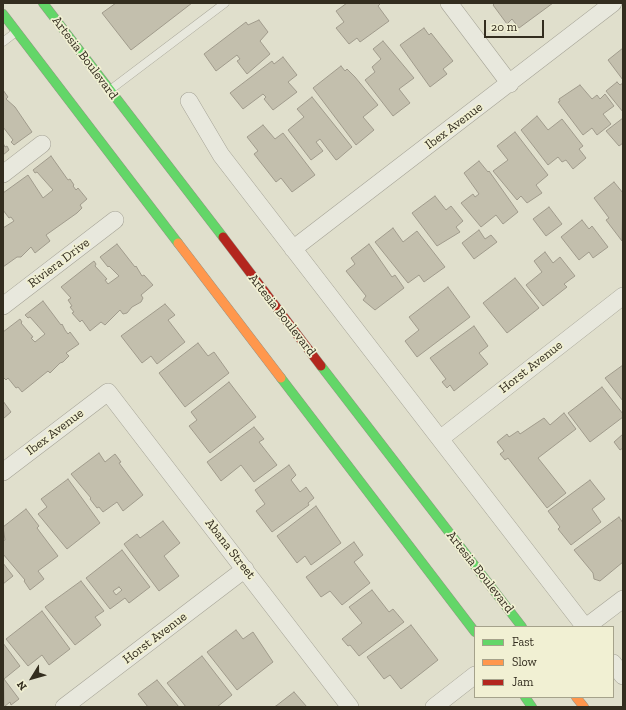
<!DOCTYPE html>
<html>
<head>
<meta charset="utf-8">
<style>
	body { margin:0 }
	#map { position:relative; width:626px; height:710px; overflow:hidden; background:#e0dfcc; font-family:"Zilla Slab",serif }
	canvas { display:block }
	.frame { position:absolute; inset:0; border:4px solid #332d1f; pointer-events:none }
	.legend { position:absolute; left:474px; top:626px; width:140px; height:72px; box-sizing:border-box; background:#f1f0d3; border:1px solid #a5a28b; margin:0; padding:5px 7px; list-style:none; font-size:12px; color:#332d1f }
	.legend li { display:flex; align-items:center; gap:8px; height:20px }
	.legend b { width:20px; border:1px solid #a5a28b }
	.north { position:absolute; left:12px; top:658px; width:40px; height:40px; -webkit-text-stroke:3px #f1f0d3; paint-order:stroke; rotate:233deg; font-size:11px; font-weight:700; line-height:16px; text-align:center; color:#332d1f }
	.north::after { content:''; display:block; margin:auto; width:14px; height:18px; background:#332d1f; clip-path:polygon(50% 0,100% 100%,50% 72%,0 100%) }
	.scale { position:absolute; left:484px; top:20px; width:60px; height:18px; box-sizing:border-box; border:2px solid #332d1f; border-top:0; padding-left:5px; font-size:12px; line-height:14px; white-space:nowrap; color:#332d1f; -webkit-text-stroke:3px #f1f0d3; paint-order:stroke }
</style>
</head>
<body>
<div id="map">
<canvas width="626" height="710"></canvas>
<div class="frame"></div>
<ul class="legend">
<li><b style="height:5px;background:#63d668"></b>Fast</li>
<li><b style="height:5px;background:#ff974d"></b>Slow</li>
<li><b style="height:5px;background:#b3261e"></b>Jam</li>
</ul>
<div class="north">N</div>
<div class="scale">20 m</div>
</div>
<script>
const c = document.querySelector('canvas').getContext('2d');
c.lineJoin = 'round';
function fill(path, color) { c.fillStyle = color; c.fill(path, 'evenodd'); }
const toPath = rows => new Path2D(rows.map(r => 'M' + r).join(''));
function stroke(path, color, width, dash) { c.strokeStyle = color; c.lineWidth = width; c.lineCap = dash ? 'butt' : 'round'; c.setLineDash(dash || []); c.stroke(path); }
function drawText(font, color, halo, rows, align = 'center') {
  c.font = font + ' "Zilla Slab",serif'; c.lineWidth = 3.5; c.setLineDash([]); c.textBaseline = 'middle'; c.strokeStyle = halo; c.fillStyle = color; for (const [text, x, y, turn = 0] of rows) {
    c.save(); c.translate(x, y); c.rotate((+turn || 0) * Math.PI / 180); c.textAlign = isNaN(turn) ? turn : align; if (halo) c.strokeText(text, 0, 0); c.fillText(text, 0, 0); c.restore();
  }
}
const building = toPath([
	[116,3,192,3,131,50,102,13,116,3],
	[347,3,381,3,378,6,389,21,360,42,357,38,349,44,336,28,344,22,336,11,347,3],
	[495,3,553,3,519,28,512,19,507,24,493,5,495,3],
	[259,20,268,32,260,41,270,54,247,74,237,61,240,59,237,55,216,71,204,54,246,22,248,25,259,20],
	[424,28,429,35,431,33,453,61,443,69,447,74,430,87,400,45,424,28],
	[383,41,414,78,399,89,410,103,393,116,365,80,375,72,372,67,381,59,373,49,383,41],
	[623,48,623,80,608,60,623,48],
	[283,57,297,75,288,82,297,92,273,110,264,99,266,97,263,94,243,109,230,93,272,61,274,64,283,57],
	[341,66,345,71,347,69,355,77,378,105,363,117,374,130,356,145,313,88,341,66],
	[617,82,620,85,623,83,623,112,606,91,617,82],
	[580,85,592,99,597,95,600,99,605,94,614,106,603,114,611,124,597,135,592,128,583,135,558,102,560,101,559,99,580,85],
	[3,90,8,97,6,99,15,107,32,132,14,145,11,142,13,140,3,127,3,90],
	[312,97,352,147,338,159,336,160,320,139,316,142,323,151,311,160,288,130,304,117,297,109,312,97],
	[537,116,548,130,562,119,583,146,579,149,586,158,573,169,566,160,562,162,558,157,548,165,521,130,537,116],
	[623,118,623,143,619,146,606,131,623,118],
	[263,125,275,139,283,133,315,175,292,192,281,178,276,182,254,154,258,151,247,137,263,125],
	[515,132,548,175,536,185,542,193,527,203,521,196,517,200,493,171,508,160,497,146,515,132],
	[3,143,5,147,7,146,9,150,3,155,3,143],
	[51,156,68,180,70,179,74,185,73,186,76,190,78,188,87,199,80,205,82,208,77,213,46,235,50,241,35,253,31,247,21,257,17,257,3,267,3,228,14,221,11,217,9,218,3,210,3,193,28,175,43,198,53,190,37,172,35,173,33,170,51,156],
	[479,161,488,172,489,171,518,212,503,224,496,215,481,227,461,203,473,194,475,197,479,194,464,173,479,161],
	[614,182,623,193,622,241,606,220,609,218,594,198,614,182],
	[435,196,446,210,451,206,463,221,456,227,460,232,437,246,412,213,435,196],
	[549,207,562,224,546,236,533,219,549,207],
	[582,220,589,229,592,226,608,247,593,258,589,252,579,260,561,237,582,220],
	[393,228,403,242,417,231,445,267,424,282,419,275,408,283,375,242,393,228],
	[479,230,485,239,491,235,497,242,474,259,462,243,479,230],
	[117,244,135,267,136,266,142,276,144,275,153,285,141,295,143,298,141,302,132,307,127,313,123,314,120,310,105,325,101,322,90,331,82,320,80,322,72,313,74,312,70,307,72,306,68,300,71,298,61,287,94,261,96,264,95,266,107,279,105,280,108,284,119,276,109,266,108,267,100,257,117,244],
	[369,244,392,277,395,275,404,288,375,310,363,300,366,296,346,271,355,264,351,258,369,244],
	[545,252,553,263,560,257,575,276,564,284,567,287,543,306,526,285,542,272,534,261,545,252],
	[515,278,539,308,507,333,483,303,515,278],
	[448,287,470,317,417,357,405,341,419,330,409,317,448,287],
	[43,301,61,325,62,324,65,330,68,334,70,332,79,344,66,353,69,356,63,362,60,363,50,373,48,371,22,392,18,387,16,388,8,378,6,380,3,377,3,332,20,319,22,322,21,323,33,337,31,338,35,342,45,334,30,317,28,318,25,315,43,301],
	[165,304,175,315,168,320,185,342,157,364,151,356,142,363,121,336,165,304],
	[474,326,488,346,479,353,488,364,454,391,450,385,447,388,442,382,446,379,430,358,474,326],
	[198,343,208,356,214,352,229,373,185,407,159,373,198,343],
	[623,365,623,401,605,378,623,365],
	[229,382,256,417,210,453,189,426,197,420,191,412,229,382],
	[602,387,623,414,623,417,590,442,568,413,602,387],
	[3,401,11,412,3,419,3,401],
	[564,413,576,429,538,458,566,493,547,508,508,458,505,460,500,454,504,451,497,442,507,434,509,437,518,431,520,434,544,418,550,425,564,413],
	[254,427,264,439,259,442,277,465,254,482,241,465,221,481,207,462,254,427],
	[623,434,623,448,620,450,614,442,623,434],
	[99,453,105,462,115,454,121,462,119,463,143,495,123,511,117,502,103,512,99,507,97,508,90,499,91,498,71,474,99,453],
	[289,465,296,475,291,480,300,492,306,487,314,498,308,503,309,505,272,532,256,511,265,504,255,490,289,465],
	[68,479,100,523,67,549,38,514,47,507,41,499,68,479],
	[590,480,605,499,592,509,601,522,571,545,558,529,560,527,548,511,590,480],
	[316,506,341,543,311,565,305,556,297,563,277,536,316,506],
	[26,509,39,526,37,528,58,556,38,571,44,579,30,590,24,581,25,580,3,554,3,541,5,540,3,527,26,509],
	[619,517,623,523,623,562,600,581,594,579,593,573,574,550,619,517],
	[163,521,180,543,164,556,179,576,159,591,124,544,137,534,140,538,163,521],
	[354,542,363,555,354,562,370,583,342,605,330,591,321,597,306,577,354,542],
	[122,550,150,587,129,603,125,598,110,609,86,578,122,550],
	[119,587,122,590,116,595,113,591,119,587],
	[3,563,13,576,3,584,3,563],
	[81,581,104,611,95,617,101,625,75,645,45,607,81,581],
	[372,590,389,612,393,609,404,622,359,656,350,645,348,646,342,639,362,623,349,607,372,590],
	[42,611,70,649,49,665,42,655,28,666,6,639,42,611],
	[411,625,438,660,401,689,390,675,384,679,367,657,411,625],
	[236,630,243,639,253,632,273,662,237,690,207,652,236,630],
	[3,643,20,666,4,679,19,699,11,705,10,702,4,707,3,643],
	[202,656,232,695,217,707,186,707,167,683,202,656],
	[157,680,179,707,148,707,138,694,157,680],
	[294,692,307,707,273,707,276,706,294,692]
]);
fill(building, '#c3bfad');
stroke(building, '#a09b8c', 1);
const lane = toPath([
	[3,42,16,32],
	[110,90,225,3]
]);
const street = toPath([
	[449,3,510,84],
	[189,101,221,155,585,627],
	[3,174,42,144],
	[293,249,613,3],
	[3,306,115,220],
	[440,439,623,296],
	[3,472,108,392,350,707],
	[586,627,623,599],
	[613,663,623,676],
	[64,707,245,569],
	[434,707,475,675]
]);
const fast = toPath([
	[43,3,223,237],
	[3,14,178,243],
	[321,366,522,627],
	[281,378,475,632],
	[525,697,532,707]
]);
const slow = toPath([
	[178,243,281,378],
	[576,697,584,707]
]);
const jam = toPath([
	[223,237,321,366]
]);
stroke(lane, '#a5a396', 9);
stroke(street, '#a5a396', 18);
stroke(fast, '#959385', 10);
stroke(slow, '#959385', 10);
stroke(jam, '#959385', 10);
stroke(lane, '#e8e8dd', 8);
stroke(street, '#e8e8dd', 17);
stroke(fast, '#63d668', 9);
stroke(slow, '#ff974d', 9);
stroke(jam, '#b3261e', 9);
drawText('13px', '#332d1f', '#f1f0d3', [
	["Artesia Boulevard",85,58,53],
	["Ibex Avenue",454,126,-37],
	["Riviera Drive",59,263,-37],
	["Artesia Boulevard",282,315,52],
	["Horst Avenue",531,367,-38],
	["Ibex Avenue",55,432,-37],
	["Abana Street",230,549,52],
	["Artesia Boulevard",480,572,52],
	["Horst Avenue",155,638,-37]
]);
</script>
</body>
</html>
